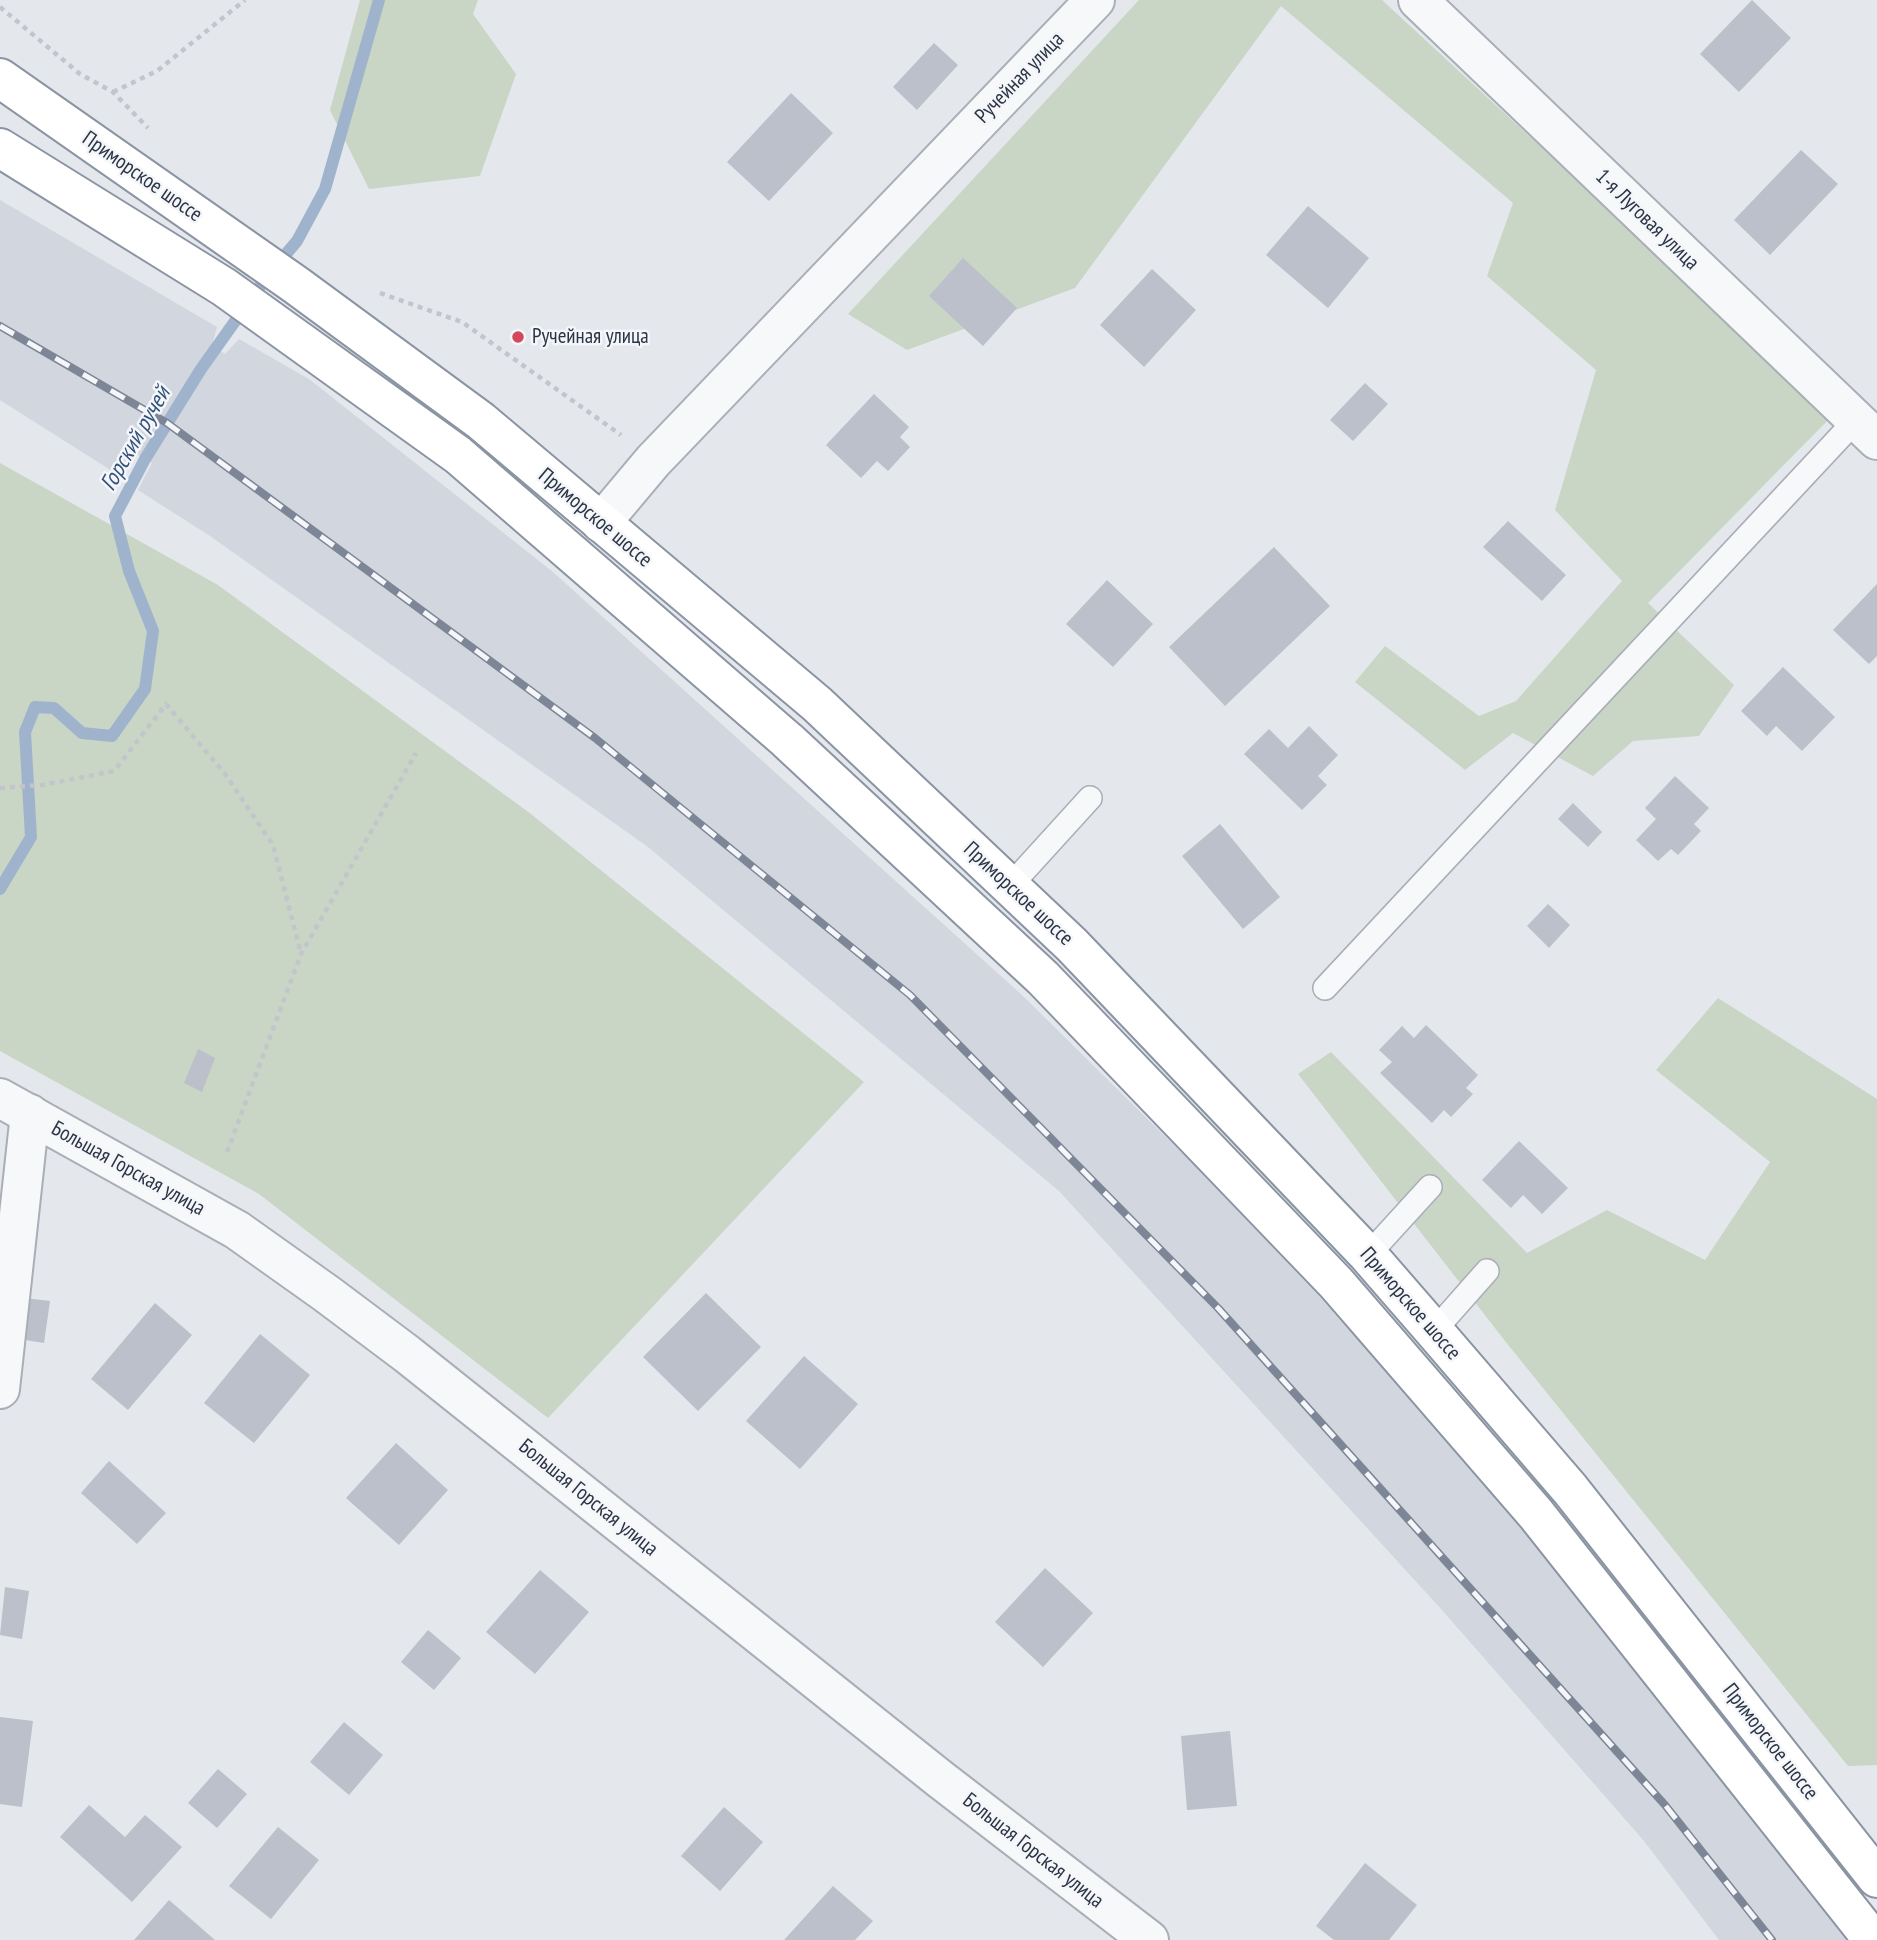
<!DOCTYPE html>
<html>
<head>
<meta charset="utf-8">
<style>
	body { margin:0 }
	canvas { display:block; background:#e4e7ec }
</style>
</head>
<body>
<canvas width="1877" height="1940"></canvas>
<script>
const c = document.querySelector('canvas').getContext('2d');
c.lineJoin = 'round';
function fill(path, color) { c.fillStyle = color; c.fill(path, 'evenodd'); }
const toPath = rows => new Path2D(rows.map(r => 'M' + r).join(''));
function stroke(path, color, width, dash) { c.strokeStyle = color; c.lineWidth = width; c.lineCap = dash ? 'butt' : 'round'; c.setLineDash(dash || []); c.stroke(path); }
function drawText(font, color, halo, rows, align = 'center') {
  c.font = font + ' "PT Sans Narrow",sans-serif'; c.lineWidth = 5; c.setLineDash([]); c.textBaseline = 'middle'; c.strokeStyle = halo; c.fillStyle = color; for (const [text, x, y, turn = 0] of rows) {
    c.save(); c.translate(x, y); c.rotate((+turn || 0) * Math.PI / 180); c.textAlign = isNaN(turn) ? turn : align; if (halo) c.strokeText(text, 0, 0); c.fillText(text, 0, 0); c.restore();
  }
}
fill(toPath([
	[0,200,217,327,212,345,225,354,239,339,309,379,553,572,1023,996,1185,1156,1319,1296,1524,1527,1846,1940,1719,1940,1644,1841,1442,1610,1059,1191,648,847,210,536,138,490,152,463,135,453,120,476,0,400]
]), '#d2d6de');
fill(toPath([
	[360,0,478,0,473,14,516,74,480,176,369,189,330,110],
	[1139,0,1382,0,1832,416,1648,603,1734,685,1699,736,1633,741,1593,776,1513,733,1465,770,1355,682,1385,646,1479,716,1516,701,1622,581,1555,510,1596,370,1487,276,1513,203,1281,6,1075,288,907,350,848,314],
	[0,463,218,585,531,814,864,1082,548,1418,259,1194,0,1051],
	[1718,998,1877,1099,1877,1765,1848,1766,1505,1341,1298,1074,1331,1052,1527,1253,1607,1210,1705,1260,1770,1162,1656,1070]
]), '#c9d6c5');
stroke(toPath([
	[0,889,31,837,25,732,35,707,54,708,82,733,112,736,145,689,153,631,129,571,115,516,145,459,201,369,268,275,297,241,325,189,379,0]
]), '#9fb4cc', 12);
fill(toPath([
	[1752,0,1791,38,1739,92,1700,54],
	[934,43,958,65,917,110,893,87],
	[791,93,833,133,769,201,727,162],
	[1801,150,1838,184,1770,255,1734,220],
	[1308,206,1369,258,1328,308,1266,255],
	[963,258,1017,308,983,346,929,296],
	[1152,269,1196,310,1144,367,1100,325],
	[1365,383,1388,404,1353,441,1330,420],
	[874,394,909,427,900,437,910,447,888,471,877,461,861,478,826,445],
	[1508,521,1566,575,1542,601,1483,547],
	[1274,547,1330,606,1225,706,1169,647],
	[1107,580,1153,624,1113,667,1066,624],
	[1877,584,1877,656,1869,664,1833,630],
	[1783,667,1835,717,1802,751,1776,726,1767,736,1741,711],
	[1309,726,1338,755,1318,776,1327,785,1302,810,1244,754,1269,729,1288,748],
	[1675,776,1709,808,1694,824,1701,831,1678,855,1671,849,1658,861,1636,840,1656,819,1645,808],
	[1573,803,1602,832,1588,847,1558,819],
	[1220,824,1280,897,1243,929,1182,856],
	[1548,904,1570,925,1549,948,1527,926],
	[1426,1025,1478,1075,1466,1088,1473,1094,1451,1117,1444,1110,1432,1123,1380,1073,1392,1062,1379,1050,1402,1026,1414,1038],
	[198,1049,215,1058,202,1092,184,1083],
	[1519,1141,1568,1188,1542,1214,1523,1195,1511,1208,1482,1180],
	[706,1293,761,1347,698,1411,643,1357],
	[25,1298,50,1301,44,1343,19,1339],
	[155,1303,192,1335,128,1410,91,1379],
	[260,1334,310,1375,254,1443,204,1403],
	[804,1356,858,1404,800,1469,746,1421],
	[396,1443,448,1490,399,1545,346,1498],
	[109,1461,166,1513,137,1544,81,1493],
	[1045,1568,1093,1613,1043,1667,995,1622],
	[540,1570,589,1612,535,1674,486,1632],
	[5,1587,29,1591,22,1639,0,1635],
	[428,1630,461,1658,434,1690,401,1662],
	[0,1717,33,1721,22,1807,0,1804],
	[344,1722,383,1755,349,1795,310,1762],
	[1230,1731,1237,1806,1187,1810,1181,1736],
	[218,1769,247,1794,217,1828,188,1803],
	[89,1805,125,1837,145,1815,182,1847,132,1902,60,1837],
	[724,1807,763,1842,720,1891,681,1856],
	[278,1827,319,1860,271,1919,229,1886],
	[1365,1863,1417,1905,1389,1940,1334,1940,1316,1926],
	[833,1886,873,1921,855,1940,784,1940],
	[169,1900,215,1940,134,1940]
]), '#bbc0ca');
const service = toPath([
	[1010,886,1090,798],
	[1325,988,1856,420],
	[1368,1255,1430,1187],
	[1434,1331,1487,1271]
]);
const minor = toPath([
	[1418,0,1877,440],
	[601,523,653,461,1095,0],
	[0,1389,30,1114]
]);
const tertiary = toPath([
	[0,1098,237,1230,327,1294,407,1354,940,1779,1149,1940]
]);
const trunk = toPath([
	[0,78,296,285,481,421,817,704,1072,945,1368,1255,1434,1331,1570,1489,1877,1878],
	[0,148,224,287,458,455,787,740,1043,978,1336,1283,1536,1514,1873,1940]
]);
stroke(service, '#a9aeb7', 26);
stroke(minor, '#a9aeb7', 42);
stroke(tertiary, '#a9aeb7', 42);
stroke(trunk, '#8b94a3', 42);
stroke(toPath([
	[0,7,80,74,113,92,148,128],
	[113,92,157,71,245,0],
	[380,293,462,322,621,435],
	[0,788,42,785,114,771,166,704,225,774,273,845,301,954],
	[227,1152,301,954,416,753]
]), '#c2c5cb', 4.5, [5, 5]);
stroke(service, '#f7f8fa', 23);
stroke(minor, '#f7f8fa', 38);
stroke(tertiary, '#f7f8fa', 38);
stroke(trunk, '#fff', 38);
const rail = toPath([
	[0,326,167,423,595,738,910,995,1218,1308,1665,1805,1772,1940]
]);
stroke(rail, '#7d8696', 8);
stroke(rail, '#f4f6f9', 5, [16]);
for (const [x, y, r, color] of [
	[518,337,7,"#d1495b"]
]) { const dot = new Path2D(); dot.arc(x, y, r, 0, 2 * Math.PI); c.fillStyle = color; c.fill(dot); stroke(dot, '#f4f6f9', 2.5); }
drawText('21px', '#2b3445', '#f4f6f9', [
	["Ручейная улица",1020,78,-46],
	["Приморское шоссе",142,177,35],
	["1-я Луговая улица",1647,220,44],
	["Приморское шоссе",595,518,40],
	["Приморское шоссе",1018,894,43],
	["Большая Горская улица",128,1169,29],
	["Приморское шоссе",1410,1304,49],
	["Большая Горская улица",588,1498,39],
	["Приморское шоссе",1770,1742,52],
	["Большая Горская улица",1033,1851,38]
]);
drawText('21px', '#2b3445', '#f4f6f9', [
	["Ручейная улица",532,337]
], 'left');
drawText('italic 23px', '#34527a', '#f4f6f9', [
	["Горский ручей",136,439,-60]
]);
</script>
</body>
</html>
